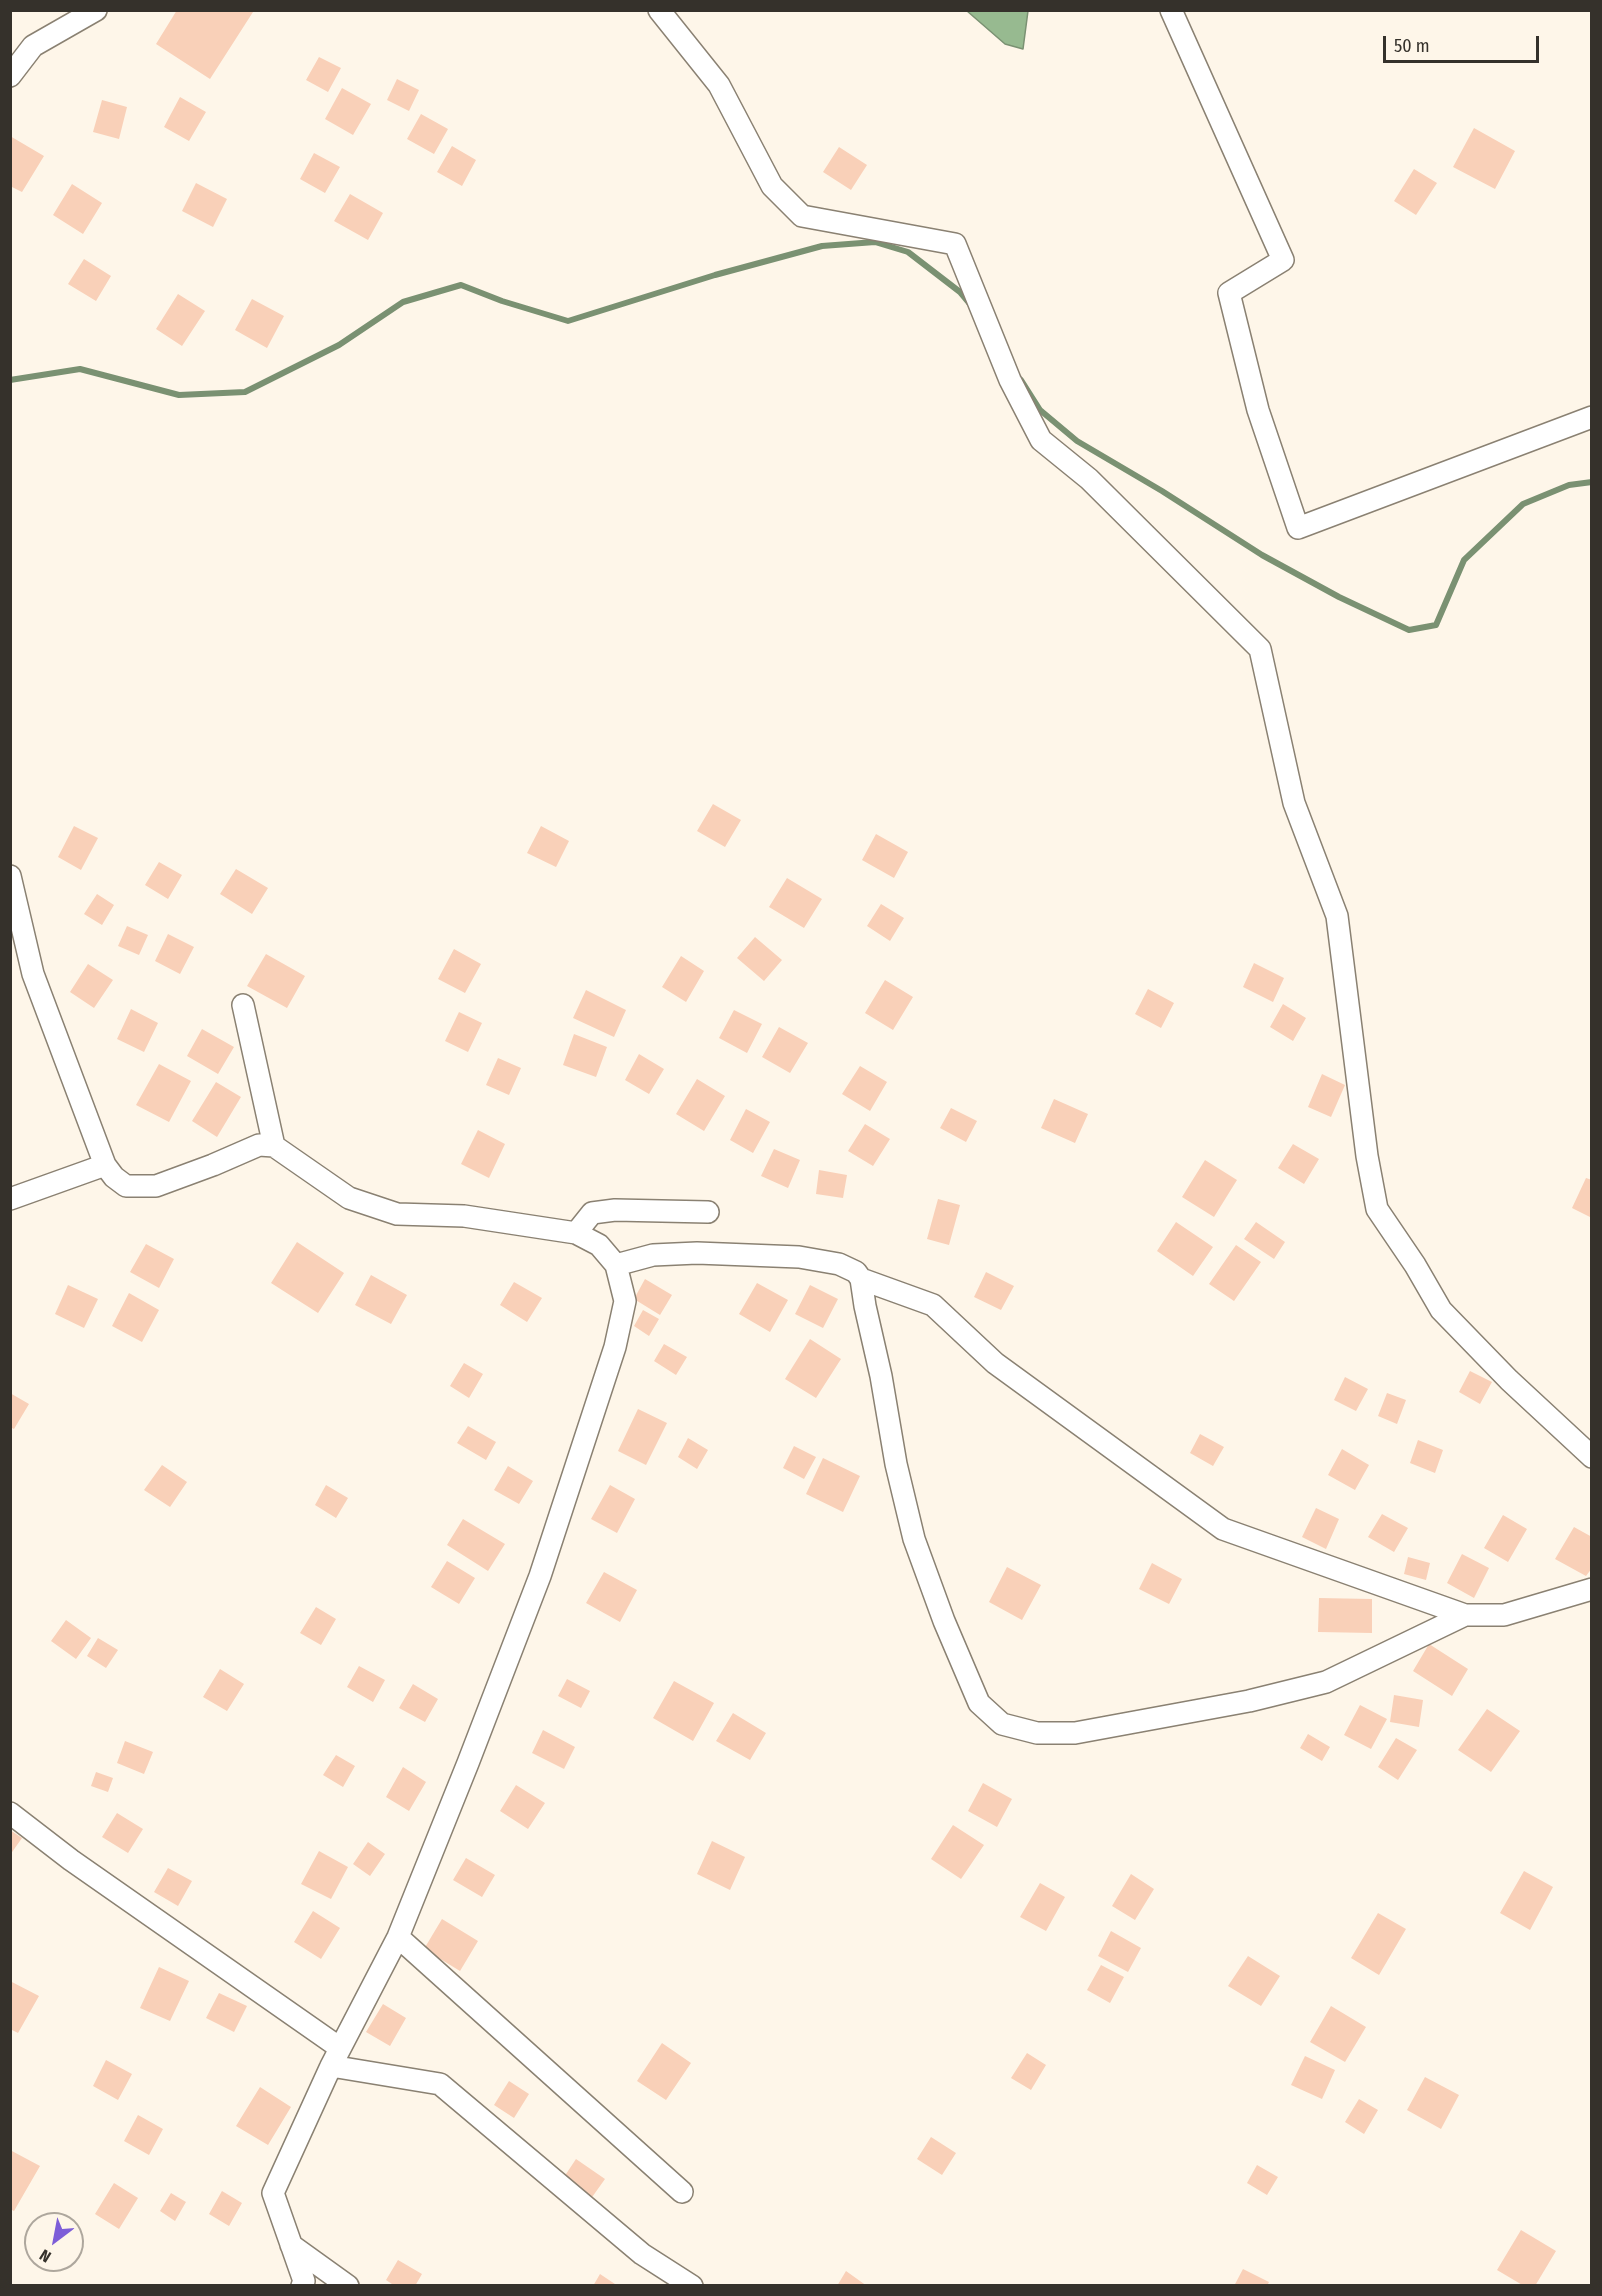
<!DOCTYPE html>
<html>
<head>
<meta charset="utf-8">
<style>
	body { margin:0 }
	#map { position:relative; width:1602px; height:2296px; overflow:hidden; background:#fef6e9; font-family:"Fira Sans Condensed",sans-serif }
	canvas { display:block }
	.frame { position:absolute; inset:0; border:12px solid #35312b; pointer-events:none }
	.north { position:absolute; left:24px; top:2212px; width:60px; height:60px; box-sizing:border-box; background:#fef6e9; border:2px solid #aea79d; border-radius:50%; rotate:212deg; font-size:16px; font-weight:700; line-height:24px; text-align:center; color:#35312b }
	.north::after { content:''; display:block; margin:auto; width:21px; height:27px; background:#7d5dd8; clip-path:polygon(50% 0,100% 100%,50% 72%,0 100%) }
	.scale { position:absolute; left:1383px; top:36px; width:156px; height:27px; box-sizing:border-box; border:3px solid #35312b; border-top:0; padding-left:8px; font-size:18px; line-height:21px; white-space:nowrap; color:#35312b; -webkit-text-stroke:4px #fef6e9; paint-order:stroke }
</style>
</head>
<body>
<div id="map">
<canvas width="1602" height="2296"></canvas>
<div class="frame"></div>
<div class="north">N</div>
<div class="scale">50 m</div>
</div>
<script>
const c = document.querySelector('canvas').getContext('2d');
c.lineJoin = 'round';
function fill(path, color) { c.fillStyle = color; c.fill(path, 'evenodd'); }
const toPath = rows => new Path2D(rows.map(r => 'M' + r).join(''));
function stroke(path, color, width, dash) { c.strokeStyle = color; c.lineWidth = width; c.lineCap = dash ? 'butt' : 'round'; c.setLineDash(dash || []); c.stroke(path); }
const water = toPath([
	[967,11,1028,11,1023,49,1005,44,967,11]
]);
fill(water, '#97ba90');
stroke(water, '#7a9172', 1.5);
stroke(toPath([
	[10,380,80,369,179,395,245,392,339,345,403,302,461,285,502,301,568,321,715,275,822,246,875,242,908,252,960,292,970,304],
	[1021,380,1040,410,1077,441,1162,491,1262,555,1339,597,1409,630,1436,625,1464,560,1523,504,1569,485,1592,482]
]), '#7a9172', 6);
fill(toPath([
	[177,10,253,12,210,79,156,44],
	[319,57,341,68,328,92,306,80],
	[397,79,419,90,409,111,387,100],
	[342,88,371,104,353,135,325,119],
	[180,97,206,112,189,141,164,127],
	[102,100,127,107,119,139,93,132],
	[421,114,448,129,434,154,407,139],
	[1474,128,1515,151,1495,189,1453,167],
	[10,136,44,156,22,192,10,186],
	[452,146,476,160,462,186,437,172],
	[839,147,867,165,851,190,823,172],
	[314,153,340,167,325,193,300,179],
	[1414,169,1437,183,1416,215,1394,201],
	[196,183,227,199,213,227,182,211],
	[72,184,102,203,83,234,53,215],
	[350,194,383,213,368,240,334,221],
	[84,259,111,276,96,301,68,284],
	[178,294,205,311,182,346,156,329],
	[252,299,284,316,267,348,235,330],
	[713,804,741,820,725,847,697,831],
	[74,826,98,838,81,870,58,857],
	[541,826,569,841,556,867,527,853],
	[876,834,908,852,894,878,862,860],
	[159,862,182,875,168,899,145,885],
	[236,869,268,888,252,914,220,894],
	[787,878,822,899,804,928,769,907],
	[97,894,114,905,102,925,84,914],
	[881,904,904,918,890,941,867,926],
	[127,926,148,935,139,955,118,946],
	[168,934,194,947,180,974,155,961],
	[755,937,782,960,764,981,737,958],
	[454,949,481,964,465,993,438,979],
	[266,954,305,976,287,1008,247,986],
	[681,956,704,971,686,1002,662,987],
	[1254,963,1284,978,1273,1002,1243,987],
	[88,964,113,980,94,1008,70,992],
	[885,980,913,997,893,1030,865,1013],
	[1148,989,1174,1003,1161,1028,1135,1014],
	[586,990,626,1010,614,1037,573,1018],
	[1283,1004,1306,1018,1293,1041,1270,1027],
	[131,1009,158,1023,144,1052,117,1039],
	[734,1010,762,1024,747,1053,719,1038],
	[459,1012,482,1023,468,1052,445,1041],
	[779,1027,808,1043,790,1073,762,1057],
	[202,1029,234,1047,218,1074,187,1056],
	[574,1034,607,1047,596,1077,563,1065],
	[639,1054,664,1069,649,1094,625,1080],
	[498,1058,521,1068,509,1095,486,1085],
	[159,1064,191,1081,169,1122,136,1105],
	[860,1066,887,1082,870,1111,842,1094],
	[1322,1074,1345,1085,1331,1117,1308,1107],
	[697,1079,725,1096,704,1131,676,1114],
	[216,1082,241,1097,217,1137,192,1121],
	[1054,1099,1088,1114,1075,1143,1041,1128],
	[951,1108,977,1121,966,1142,940,1128],
	[746,1109,770,1122,753,1153,730,1140],
	[865,1124,890,1139,873,1166,848,1151],
	[478,1130,505,1144,489,1178,461,1164],
	[1293,1144,1319,1159,1304,1184,1278,1168],
	[774,1149,800,1160,788,1188,761,1176],
	[1205,1160,1237,1180,1214,1217,1182,1197],
	[819,1170,847,1175,843,1198,816,1194],
	[1586,1178,1592,1180,1592,1218,1572,1208],
	[938,1199,960,1205,949,1245,927,1239],
	[1176,1222,1213,1247,1193,1276,1157,1251],
	[1256,1222,1285,1242,1274,1259,1244,1239],
	[297,1242,344,1273,318,1313,271,1283],
	[146,1244,174,1259,159,1288,130,1272],
	[1236,1245,1261,1262,1234,1301,1209,1284],
	[986,1272,1014,1286,1001,1310,974,1297],
	[371,1275,407,1295,391,1324,355,1305],
	[645,1279,672,1295,660,1315,634,1299],
	[514,1282,542,1298,527,1322,500,1305],
	[757,1283,788,1300,770,1332,739,1314],
	[68,1285,98,1299,84,1328,55,1314],
	[810,1285,838,1299,823,1328,795,1314],
	[129,1293,159,1310,142,1342,112,1326],
	[643,1310,659,1319,649,1336,634,1326],
	[810,1339,841,1359,816,1398,785,1379],
	[664,1344,687,1357,676,1375,654,1361],
	[464,1363,483,1374,469,1398,450,1386],
	[1470,1371,1492,1382,1480,1404,1459,1392],
	[1345,1377,1368,1389,1356,1411,1334,1400],
	[10,1393,29,1404,14,1429,10,1427],
	[1387,1393,1406,1400,1397,1424,1378,1416],
	[638,1409,667,1423,646,1465,618,1451],
	[468,1426,496,1442,486,1460,457,1443],
	[1200,1434,1224,1447,1213,1466,1190,1453],
	[688,1438,708,1450,697,1469,678,1457],
	[1418,1440,1443,1450,1435,1473,1410,1463],
	[794,1446,816,1457,804,1479,783,1468],
	[1342,1449,1369,1465,1355,1490,1328,1475],
	[823,1458,860,1476,843,1512,806,1494],
	[162,1465,187,1482,170,1507,144,1490],
	[508,1466,533,1481,519,1504,494,1490],
	[326,1485,348,1498,336,1518,315,1505],
	[610,1485,635,1499,617,1533,591,1519],
	[1316,1508,1339,1519,1326,1549,1302,1537],
	[1382,1514,1408,1528,1394,1552,1368,1537],
	[1503,1515,1527,1529,1508,1562,1484,1548],
	[463,1519,505,1544,488,1571,447,1545],
	[1574,1527,1592,1537,1592,1568,1586,1576,1555,1559],
	[1462,1554,1489,1568,1474,1598,1447,1583],
	[1408,1557,1430,1563,1426,1580,1404,1574],
	[447,1561,475,1578,459,1604,431,1587],
	[1152,1563,1182,1579,1169,1604,1139,1589],
	[1007,1567,1041,1585,1022,1620,989,1602],
	[604,1572,637,1590,620,1622,586,1603],
	[1319,1598,1372,1599,1372,1633,1318,1632],
	[316,1607,336,1619,321,1645,300,1633],
	[66,1620,91,1638,76,1659,51,1641],
	[98,1638,118,1650,106,1668,87,1656],
	[1429,1644,1468,1669,1452,1696,1413,1671],
	[359,1666,385,1680,373,1702,347,1687],
	[220,1669,244,1684,227,1711,203,1697],
	[567,1679,590,1691,581,1708,558,1696],
	[674,1681,714,1703,693,1741,653,1718],
	[413,1684,438,1699,425,1722,399,1708],
	[1394,1695,1423,1700,1419,1727,1390,1722],
	[1360,1705,1387,1719,1371,1749,1344,1735],
	[1487,1709,1520,1731,1491,1772,1458,1750],
	[733,1713,766,1733,750,1760,716,1741],
	[543,1730,575,1747,564,1769,532,1753],
	[1308,1734,1330,1747,1322,1761,1300,1748],
	[1396,1738,1417,1750,1398,1780,1378,1767],
	[125,1741,153,1752,144,1774,117,1763],
	[336,1755,355,1766,343,1787,323,1775],
	[403,1767,426,1782,409,1811,386,1797],
	[96,1772,113,1778,108,1792,91,1786],
	[983,1783,1012,1799,997,1827,968,1811],
	[516,1785,545,1803,528,1829,500,1811],
	[117,1813,143,1829,128,1853,102,1837],
	[953,1825,984,1845,961,1879,931,1859],
	[10,1830,22,1838,10,1855],
	[712,1841,745,1857,730,1890,697,1874],
	[368,1842,385,1854,370,1876,353,1864],
	[319,1851,348,1867,331,1899,301,1884],
	[466,1858,495,1875,482,1897,453,1880],
	[168,1868,192,1881,178,1906,154,1892],
	[1524,1871,1553,1887,1530,1930,1500,1913],
	[1131,1874,1154,1889,1135,1920,1112,1906],
	[1040,1883,1065,1897,1046,1931,1020,1917],
	[313,1911,340,1928,321,1959,294,1942],
	[1378,1913,1406,1929,1379,1975,1351,1958],
	[442,1919,478,1941,460,1971,424,1949],
	[1111,1931,1141,1948,1128,1972,1098,1956],
	[1248,1956,1280,1976,1261,2006,1228,1986],
	[1101,1965,1124,1977,1110,2003,1087,1990],
	[159,1967,189,1981,170,2021,140,2008],
	[10,1981,39,1996,18,2033,10,2029],
	[219,1993,247,2006,234,2032,206,2018],
	[383,2004,406,2018,390,2046,366,2032],
	[1331,2006,1366,2027,1345,2062,1310,2042],
	[662,2043,691,2063,666,2100,637,2081],
	[1027,2053,1046,2065,1031,2090,1011,2078],
	[1305,2056,1335,2070,1322,2099,1291,2085],
	[106,2060,132,2074,118,2100,93,2086],
	[1425,2077,1459,2095,1441,2129,1407,2110],
	[509,2081,529,2094,514,2118,494,2105],
	[260,2087,291,2107,268,2145,236,2126],
	[1359,2099,1378,2110,1364,2134,1345,2122],
	[138,2115,163,2129,149,2155,124,2141],
	[931,2137,956,2153,942,2175,917,2159],
	[10,2150,40,2166,14,2211,10,2209],
	[576,2159,605,2179,590,2200,562,2180],
	[1257,2165,1278,2177,1267,2195,1247,2183],
	[114,2183,138,2198,119,2229,95,2214],
	[222,2191,242,2203,229,2226,209,2214],
	[171,2193,186,2202,175,2221,160,2211],
	[1521,2230,1556,2251,1535,2286,1524,2286,1497,2270],
	[398,2260,422,2274,415,2286,395,2286,386,2280],
	[1243,2269,1269,2282,1267,2286,1234,2286],
	[846,2271,867,2286,837,2286],
	[600,2274,618,2286,593,2286]
]), '#f9d0b8');
const minor = toPath([
	[659,10,719,85,772,186,802,216,955,244,1010,380,1041,440,1089,479,1260,649,1294,803,1337,916,1367,1156,1377,1209,1415,1265,1441,1310,1509,1380,1592,1457],
	[1171,10,1283,260,1229,293,1258,410,1298,528,1592,417],
	[10,76,33,46,96,10],
	[10,876,33,974,105,1165,114,1177,126,1186,156,1186,213,1165,259,1145,274,1146,349,1198,397,1214,464,1216,576,1233,599,1245,616,1265],
	[243,1005,274,1146],
	[10,1199,105,1165],
	[576,1233,592,1213,615,1210,708,1212],
	[861,1279,933,1305,995,1363,1223,1529,1465,1615],
	[10,1813,71,1860,340,2048],
	[398,1937,682,2192],
	[331,2066,440,2084,642,2254,692,2286],
	[291,2245,348,2286],
	[302,2286,304,2281,273,2193,331,2066,398,1937,468,1763,540,1576,615,1347,625,1301,616,1265,653,1255,697,1253,799,1257,839,1264,856,1272,861,1279,865,1306,881,1376,896,1464,914,1539,944,1621,979,1703,1002,1724,1037,1733,1075,1733,1249,1701,1326,1682,1465,1615,1504,1615,1592,1589]
]);
stroke(minor, '#8a8172', 24);
stroke(minor, '#fff', 21);
</script>
</body>
</html>
